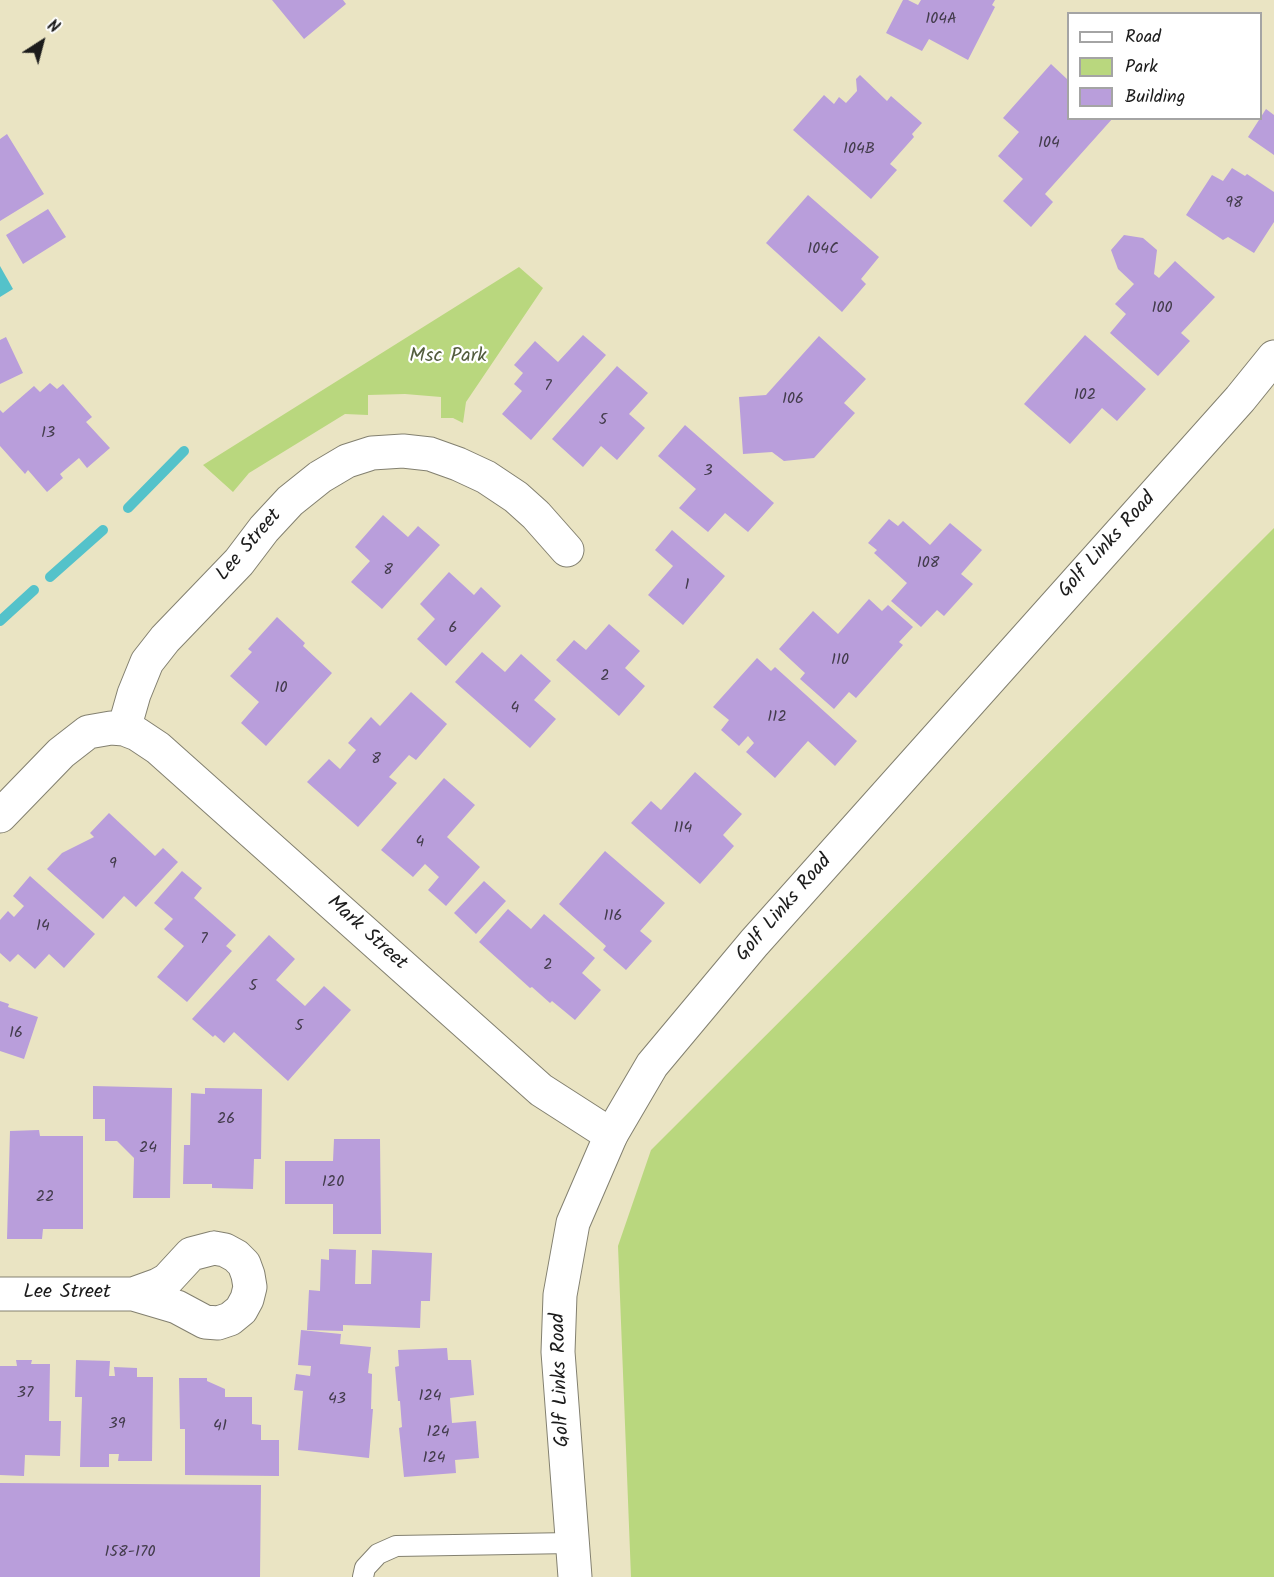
<!DOCTYPE html>
<html>
<head>
<meta charset="utf-8">
<style>
	body { margin:0 }
	#map { position:relative; width:1274px; height:1577px; overflow:hidden; background:#eae4c3; font-family:Kalam,sans-serif }
	canvas { display:block }
	.legend { position:absolute; left:1067px; top:12px; width:195px; height:108px; box-sizing:border-box; background:#fff; border:2px solid #a4a4a4; margin:0; padding:8px 10px; list-style:none; font-size:18px; color:#1c1c1c }
	.legend li { display:flex; align-items:center; gap:12px; height:30px }
	.legend b { width:30px; border:2px solid #a4a4a4 }
	.north { position:absolute; left:12px; top:12px; width:60px; height:60px; -webkit-text-stroke:4px #fff; paint-order:stroke; rotate:36deg; font-size:16px; font-weight:700; line-height:24px; text-align:center; color:#1c1c1c }
	.north::after { content:''; display:block; margin:auto; width:21px; height:27px; background:#1c1c1c; clip-path:polygon(50% 0,100% 100%,50% 72%,0 100%) }
</style>
</head>
<body>
<div id="map">
<canvas width="1274" height="1577"></canvas>
<ul class="legend">
<li><b style="height:8px;background:#fff"></b>Road</li>
<li><b style="height:16px;background:#b9d77e"></b>Park</li>
<li><b style="height:16px;background:#b99edb"></b>Building</li>
</ul>
<div class="north">N</div>
</div>
<script>
const c = document.querySelector('canvas').getContext('2d');
c.lineJoin = 'round';
function fill(path, color) { c.fillStyle = color; c.fill(path, 'evenodd'); }
const toPath = rows => new Path2D(rows.map(r => 'M' + r).join(''));
function stroke(path, color, width, dash) { c.strokeStyle = color; c.lineWidth = width; c.lineCap = dash ? 'butt' : 'round'; c.setLineDash(dash || []); c.stroke(path); }
function drawText(font, color, halo, rows, align = 'center') {
  c.font = font + ' Kalam,sans-serif'; c.lineWidth = 4.5; c.setLineDash([]); c.textBaseline = 'middle'; c.strokeStyle = halo; c.fillStyle = color; for (const [text, x, y, turn = 0] of rows) {
    c.save(); c.translate(x, y); c.rotate((+turn || 0) * Math.PI / 180); c.textAlign = isNaN(turn) ? turn : align; if (halo) c.strokeText(text, 0, 0); c.fillText(text, 0, 0); c.restore();
  }
}
fill(toPath([
	[519,267,543,288,466,402,463,423,453,418,441,418,441,397,405,394,368,395,368,415,345,414,249,473,233,492,203,465],
	[1274,528,1274,1577,631,1577,618,1246,651,1150]
]), '#b9d77e');
fill(toPath([
	[0,266,13,289,0,297]
]), '#54c2ca');
stroke(toPath([
	[128,508,184,451],
	[50,577,103,530],
	[0,621,34,590]
]), '#54c2ca', 10);
fill(toPath([
	[272,0,343,0,346,4,304,39],
	[903,0,908,0,918,5,921,0,995,0,992,5,995,7,968,60,929,39,922,51,886,33],
	[1051,64,1068,80,1068,118,1113,118,1045,194,1053,202,1031,227,1003,201,1023,179,998,156,1019,132,1003,118],
	[860,75,887,101,891,96,922,123,912,134,914,137,890,164,897,170,871,199,793,130,824,95,834,104,839,97,846,103,857,91,856,79],
	[1266,109,1274,115,1274,155,1248,137],
	[7,134,44,194,0,221,0,139],
	[1232,168,1245,176,1247,174,1274,192,1274,222,1254,253,1228,237,1223,240,1186,215,1212,175,1223,181],
	[808,195,879,257,861,279,866,284,842,312,766,243],
	[48,209,66,237,23,264,6,235],
	[1124,235,1143,238,1157,250,1154,274,1159,278,1175,261,1215,297,1181,333,1190,341,1158,376,1110,333,1126,314,1115,304,1134,284,1118,269,1111,250],
	[583,335,606,355,531,440,502,414,522,391,514,384,523,373,514,365,535,341,558,362],
	[1085,335,1146,389,1117,421,1102,408,1070,444,1024,404],
	[819,336,866,379,844,403,855,413,814,458,784,461,772,452,743,454,739,397,766,395],
	[6,337,23,373,0,384,0,340],
	[617,366,648,393,629,414,645,428,617,460,601,446,583,467,552,439],
	[50,383,57,389,63,384,92,417,86,422,110,448,87,468,79,458,60,474,63,478,47,492,28,470,25,474,0,446,0,410,3,413,34,386,40,392],
	[685,425,774,503,748,532,725,513,708,532,679,508,696,489,658,456],
	[383,515,408,537,418,526,440,545,382,609,351,582,370,561,355,547],
	[889,519,898,526,903,521,930,545,950,523,982,550,961,574,973,584,944,616,937,610,921,627,891,601,907,583,874,553,877,550,868,543],
	[672,530,725,576,683,625,648,595,673,566,655,550],
	[449,572,474,595,481,587,501,606,446,666,417,639,435,619,420,604],
	[869,599,882,611,888,605,913,627,899,642,903,645,856,698,849,692,834,709,800,679,805,673,779,649,813,611,838,634],
	[277,617,305,643,303,646,332,673,266,746,241,723,259,702,230,676,252,652,248,649],
	[609,624,640,651,625,668,645,686,619,716,556,660,574,640,586,650],
	[482,652,505,672,521,654,551,681,534,700,556,719,530,748,455,682],
	[757,658,771,671,775,667,857,741,835,766,808,741,775,778,746,752,754,743,748,736,739,746,721,730,729,720,713,707],
	[411,692,447,724,416,760,409,755,389,777,397,783,358,827,307,782,329,759,340,769,356,750,348,743,371,717,380,726],
	[695,772,742,814,723,835,734,846,700,884,631,823,651,801,661,810],
	[444,778,475,805,447,837,480,867,446,906,428,890,439,877,425,864,413,877,381,850],
	[109,813,155,856,163,848,178,862,136,907,124,896,103,919,47,869,62,853,94,837,90,833],
	[605,851,665,903,640,931,652,941,626,970,603,950,606,946,559,904],
	[182,871,202,888,194,898,236,935,226,946,232,951,187,1002,157,977,184,946,164,929,173,919,154,903],
	[30,876,95,934,64,968,49,954,35,969,18,954,10,962,0,953,0,920,8,911,14,917,24,906,13,896],
	[484,881,506,901,476,934,454,913],
	[508,909,531,929,544,914,595,958,582,973,601,990,575,1020,552,1001,550,1003,532,987,530,988,479,942],
	[269,935,295,959,276,980,305,1006,324,986,351,1010,288,1081,234,1032,224,1043,215,1035,213,1037,192,1019],
	[0,1001,9,1004,8,1007,38,1017,24,1059,0,1051],
	[93,1086,172,1088,170,1198,133,1198,134,1158,117,1141,105,1141,105,1119,93,1119],
	[205,1088,262,1089,261,1159,254,1159,253,1189,212,1188,212,1184,183,1184,184,1145,190,1145,191,1093,205,1094],
	[39,1130,40,1136,83,1136,83,1229,43,1229,42,1239,7,1239,10,1131],
	[334,1139,380,1139,381,1234,333,1234,333,1204,285,1204,285,1161,333,1161],
	[329,1249,356,1250,355,1284,371,1284,372,1250,432,1253,430,1301,421,1301,420,1328,343,1325,343,1331,307,1330,309,1290,320,1291,321,1259,329,1260],
	[301,1330,341,1334,340,1344,371,1347,368,1373,372,1374,371,1409,373,1409,369,1458,298,1450,303,1391,294,1390,296,1374,310,1376,311,1366,298,1365],
	[447,1348,448,1360,471,1360,474,1395,450,1398,452,1423,476,1421,479,1458,455,1460,456,1473,404,1477,399,1428,402,1427,400,1401,398,1401,395,1367,399,1366,398,1350],
	[16,1360,32,1360,31,1364,50,1364,49,1421,61,1421,60,1456,25,1455,24,1476,0,1475,0,1366,17,1366],
	[76,1360,110,1361,109,1376,115,1376,114,1367,137,1368,137,1377,153,1377,152,1461,118,1461,119,1454,109,1454,109,1467,80,1467,82,1397,75,1397],
	[179,1378,207,1378,207,1381,225,1389,225,1397,252,1397,252,1424,261,1425,261,1440,279,1440,279,1476,185,1475,185,1429,180,1429],
	[0,1483,261,1485,260,1577,0,1577]
]), '#b99edb');
const lane = toPath([
	[363,1577,365,1568,378,1554,396,1546,571,1543]
]);
const street = toPath([
	[124,729,134,694,147,662,165,639,239,562,264,529,290,501,320,477,347,461,372,453,403,451,430,454,458,464,486,477,516,497,536,515,567,550],
	[0,816,61,753,88,732,111,728,124,729,137,734,158,748,541,1090,611,1135],
	[214,1248,225,1250,236,1256,244,1264,248,1275,250,1287,247,1299,241,1310,230,1319,218,1323,205,1322,177,1307,133,1294,158,1285,167,1280,191,1254,214,1248],
	[0,1294,133,1294]
]);
const secondary = toPath([
	[575,1577,558,1352,560,1295,573,1223,611,1135,652,1065,754,943,1240,399,1274,357]
]);
stroke(lane, '#838070', 22);
stroke(street, '#838070', 35);
stroke(secondary, '#838070', 35);
stroke(lane, '#fff', 20);
stroke(street, '#fff', 33);
stroke(secondary, '#fff', 33);
drawText('16px', '#433c4c', null, [
	["104A",941,20],
	["104",1049,144],
	["104B",859,150],
	["98",1234,204],
	["104C",823,250],
	["100",1162,309],
	["7",548,387],
	["102",1085,396],
	["106",793,400],
	["5",603,421],
	["13",48,434],
	["3",708,472],
	["108",928,564],
	["8",388,571],
	["1",687,586],
	["6",453,629],
	["110",840,661],
	["2",605,677],
	["10",281,689],
	["4",515,709],
	["112",777,718],
	["8",376,760],
	["114",683,829],
	["4",420,843],
	["9",113,865],
	["116",613,917],
	["14",43,927],
	["7",204,940],
	["2",548,966],
	["5",253,987],
	["5",299,1027],
	["16",16,1034],
	["26",226,1120],
	["24",148,1149],
	["120",333,1183],
	["22",45,1198],
	["37",25,1394],
	["124",430,1397],
	["43",337,1400],
	["39",117,1425],
	["41",220,1427],
	["124",438,1433],
	["124",434,1459],
	["158-170",130,1553]
]);
drawText('20px', '#535d3e', '#fff', [
	["Msc Park",448,358]
]);
drawText('20px', '#1c1c1c', '#fff', [
	["Lee Street",250,546,-49],
	["Golf Links Road",1108,546,-48],
	["Golf Links Road",785,909,-49],
	["Mark Street",366,934,42],
	["Lee Street",67,1294],
	["Golf Links Road",562,1380,-92]
]);
</script>
</body>
</html>
